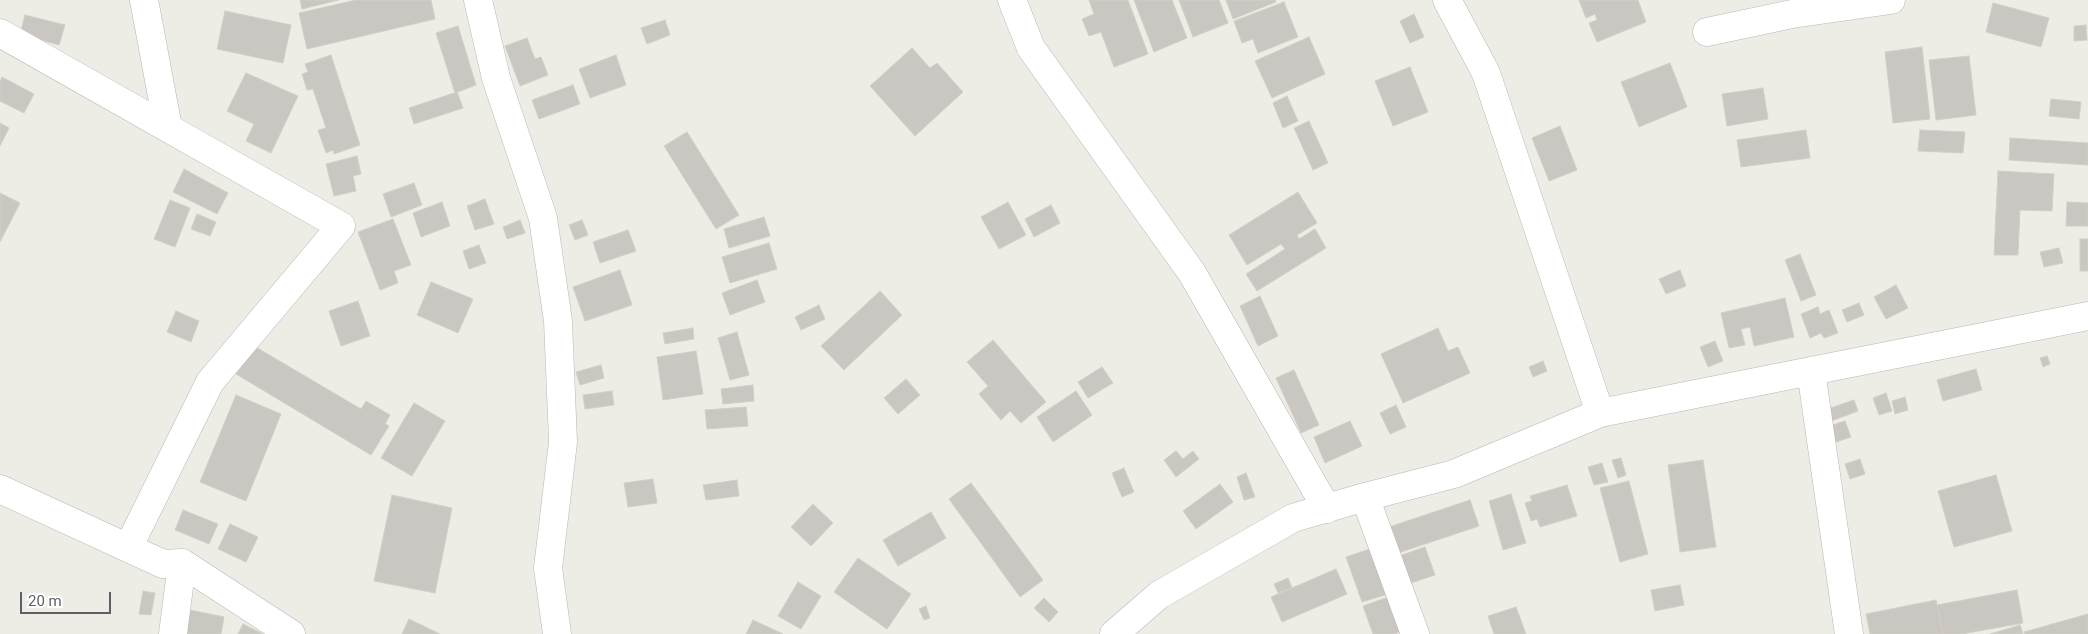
<!DOCTYPE html>
<html>
<head>
<meta charset="utf-8">
<style>
	body { margin:0 }
	#map { position:relative; width:2088px; height:634px; overflow:hidden; background:#eeede5; font-family:Roboto,sans-serif }
	canvas { display:block }
	.scale { position:absolute; left:20px; top:592px; width:91px; height:22px; box-sizing:border-box; border:2px solid #5d5f64; border-top:0; padding-left:6px; font-size:15px; line-height:18px; white-space:nowrap; color:#5d5f64; -webkit-text-stroke:4px #fff; paint-order:stroke }
</style>
</head>
<body>
<div id="map">
<canvas width="2088" height="634"></canvas>
<div class="scale">20 m</div>
</div>
<script>
const c = document.querySelector('canvas').getContext('2d');
c.lineJoin = 'round';
function fill(path, color) { c.fillStyle = color; c.fill(path, 'evenodd'); }
const toPath = rows => new Path2D(rows.map(r => 'M' + r).join(''));
function stroke(path, color, width, dash) { c.strokeStyle = color; c.lineWidth = width; c.lineCap = dash ? 'butt' : 'round'; c.setLineDash(dash || []); c.stroke(path); }
const building = toPath([
	[300,0,339,0,302,9,300,0],
	[356,0,431,0,435,19,307,49,299,13,356,0],
	[1089,0,1128,0,1148,54,1114,67,1101,32,1089,36,1082,19,1094,14,1089,0],
	[1134,0,1172,0,1187,38,1154,52,1134,0],
	[1179,0,1219,0,1228,23,1193,37,1179,0],
	[1226,0,1275,0,1276,2,1233,19,1226,0],
	[1579,0,1638,0,1646,22,1597,42,1589,23,1597,20,1595,14,1586,18,1579,0],
	[1284,2,1298,37,1258,53,1253,39,1242,43,1234,21,1284,2],
	[1993,3,2049,18,2041,47,1986,32,1993,3],
	[225,11,291,25,283,63,217,49,225,11],
	[1414,14,1424,37,1410,43,1400,21,1414,14],
	[25,15,65,25,59,45,20,34,25,15],
	[665,20,670,35,647,44,641,28,665,20],
	[2086,25,2087,40,2074,41,2074,26,2086,25],
	[458,26,476,85,455,93,436,33,458,26],
	[1309,37,1325,74,1272,98,1255,61,1309,37],
	[527,38,535,59,541,57,548,75,520,86,505,46,527,38],
	[1922,47,1930,119,1893,123,1885,52,1922,47],
	[912,48,930,68,937,63,963,92,915,136,870,86,912,48],
	[331,55,360,145,334,154,333,150,326,153,318,130,326,128,313,89,307,90,302,74,308,72,305,64,331,55],
	[616,55,626,85,590,98,579,69,616,55],
	[1969,56,1976,115,1936,120,1929,60,1969,56],
	[1670,63,1687,107,1639,127,1621,82,1670,63],
	[1410,67,1428,112,1393,126,1375,81,1410,67],
	[246,73,298,96,271,153,246,141,254,124,227,111,246,73],
	[2,77,34,94,24,113,0,101,0,82,2,77],
	[573,85,580,104,539,119,532,100,573,85],
	[1763,88,1768,119,1727,126,1722,94,1763,88],
	[457,92,463,108,414,124,409,108,457,92],
	[1287,96,1298,121,1283,128,1273,103,1287,96],
	[2051,99,2081,102,2079,119,2049,116,2051,99],
	[1309,121,1328,163,1313,170,1294,128,1309,121],
	[0,123,9,128,0,146,0,123],
	[1560,126,1577,170,1549,181,1532,138,1560,126],
	[1806,130,1810,158,1741,167,1737,140,1806,130],
	[1920,130,1965,132,1963,153,1918,151,1920,130],
	[687,132,739,215,716,229,664,146,687,132],
	[2010,138,2088,143,2088,165,2009,160,2010,138],
	[357,156,361,174,353,176,356,191,334,196,326,164,357,156],
	[184,169,228,193,217,214,173,192,184,169],
	[1998,171,2054,174,2052,211,2020,210,2018,255,1994,255,1998,171],
	[414,183,422,205,391,217,383,194,414,183],
	[1298,192,1317,223,1297,235,1299,239,1315,229,1326,248,1257,291,1246,274,1285,249,1281,244,1247,265,1229,235,1298,192],
	[0,193,20,203,0,242,0,193],
	[485,199,494,224,475,230,467,206,485,199],
	[170,200,190,208,175,247,154,239,170,200],
	[442,202,450,226,421,237,413,213,442,202],
	[1008,202,1026,235,999,249,981,217,1008,202],
	[2067,202,2088,203,2088,226,2066,226,2067,202],
	[1051,205,1060,223,1034,237,1025,219,1051,205],
	[197,214,216,222,210,236,191,229,197,214],
	[764,217,770,236,729,248,724,229,764,217],
	[393,219,411,265,394,271,398,283,380,290,358,232,393,219],
	[520,220,525,233,507,239,503,227,520,220],
	[582,220,588,235,575,240,569,225,582,220],
	[628,230,636,251,600,263,593,242,628,230],
	[2080,239,2088,239,2088,271,2080,271,2080,239],
	[769,243,777,269,730,283,722,257,769,243],
	[479,245,486,263,469,269,463,251,479,245],
	[2059,248,2063,263,2044,267,2040,252,2059,248],
	[1800,254,1816,295,1801,301,1785,260,1800,254],
	[620,270,632,305,585,321,573,287,620,270],
	[1680,270,1686,286,1666,294,1659,279,1680,270],
	[757,280,765,302,730,315,722,293,757,280],
	[431,282,473,299,458,333,417,315,431,282],
	[1896,285,1908,308,1886,319,1874,297,1896,285],
	[880,291,902,315,844,370,821,346,880,291],
	[1260,296,1278,336,1258,346,1240,306,1260,296],
	[1785,298,1794,337,1754,346,1750,327,1741,329,1745,345,1729,348,1721,313,1785,298],
	[358,301,370,336,341,346,329,311,358,301],
	[1859,303,1864,315,1847,322,1842,310,1859,303],
	[819,305,825,319,801,330,795,317,819,305],
	[1818,307,1820,314,1829,310,1838,333,1824,338,1821,333,1810,338,1801,314,1818,307],
	[176,311,199,321,191,342,167,332,176,311],
	[693,328,694,339,665,344,663,333,693,328],
	[1438,328,1448,351,1458,347,1470,373,1403,403,1381,354,1438,328],
	[737,332,749,375,730,380,718,338,737,332],
	[993,340,1046,402,1021,423,1010,411,1001,420,979,394,988,386,967,362,993,340],
	[1715,341,1723,361,1708,367,1700,347,1715,341],
	[254,346,361,409,366,401,390,415,385,424,389,426,371,455,236,374,254,346],
	[696,351,703,394,663,400,657,357,696,351],
	[2047,356,2050,364,2043,367,2040,358,2047,356],
	[1543,361,1547,371,1533,377,1529,367,1543,361],
	[601,365,604,378,580,385,576,372,601,365],
	[1102,367,1113,383,1088,398,1078,382,1102,367],
	[1976,369,1982,390,1943,401,1937,380,1976,369],
	[1294,370,1319,425,1301,433,1276,378,1294,370],
	[906,379,920,395,898,414,884,398,906,379],
	[753,385,754,401,723,404,721,389,753,385],
	[612,391,614,405,585,409,583,395,612,391],
	[1076,391,1092,415,1053,442,1037,417,1076,391],
	[1886,393,1892,411,1879,415,1873,398,1886,393],
	[236,395,281,414,246,501,200,482,236,395],
	[1905,397,1908,410,1895,414,1892,401,1905,397],
	[1854,400,1858,411,1826,423,1822,411,1854,400],
	[414,403,445,421,412,476,381,458,414,403],
	[1396,405,1406,427,1390,434,1380,413,1396,405],
	[746,407,748,426,707,429,705,410,746,407],
	[1350,421,1362,446,1325,463,1314,437,1350,421],
	[1845,421,1851,437,1836,442,1830,426,1845,421],
	[1176,451,1183,459,1193,451,1199,459,1176,477,1164,460,1176,451],
	[1621,458,1626,475,1618,478,1612,460,1621,458],
	[1860,459,1865,474,1850,479,1845,464,1860,459],
	[1703,460,1716,547,1680,552,1668,465,1703,460],
	[1602,463,1608,482,1594,485,1588,467,1602,463],
	[1124,468,1134,492,1122,497,1112,473,1124,468],
	[1246,473,1255,497,1244,500,1237,477,1246,473],
	[1996,475,2012,531,1954,547,1938,491,1996,475],
	[653,479,657,503,628,507,624,483,653,479],
	[737,480,739,496,706,500,703,485,737,480],
	[1629,481,1648,554,1620,562,1600,488,1629,481],
	[971,483,1043,580,1020,597,949,499,971,483],
	[1220,484,1233,502,1196,529,1183,511,1220,484],
	[1567,485,1577,516,1540,527,1537,519,1531,521,1525,503,1532,501,1530,496,1567,485],
	[1511,494,1526,543,1503,550,1489,501,1511,494],
	[392,495,452,508,435,593,374,581,392,495],
	[1470,500,1479,526,1395,554,1386,528,1470,500],
	[813,504,833,523,811,546,791,527,813,504],
	[183,510,218,524,209,544,175,530,183,510],
	[931,512,946,538,898,566,883,540,931,512],
	[230,524,258,537,246,562,218,549,230,524],
	[1425,547,1435,575,1405,585,1396,557,1425,547],
	[1373,548,1388,594,1362,602,1346,557,1373,548],
	[858,558,911,594,887,629,834,592,858,558],
	[1336,569,1347,594,1282,622,1271,597,1336,569],
	[1288,578,1292,588,1278,593,1274,584,1288,578],
	[798,582,821,596,801,629,778,616,798,582],
	[1680,585,1684,605,1655,611,1651,590,1680,585],
	[2017,590,2023,623,1962,634,1943,634,1937,605,2017,590],
	[143,591,155,593,151,615,139,614,143,591],
	[1391,596,1403,631,1394,634,1373,634,1363,606,1391,596],
	[1044,598,1058,612,1049,622,1034,608,1044,598],
	[1936,600,1943,634,1870,634,1866,614,1936,600],
	[926,606,930,618,924,620,919,609,926,606],
	[1516,607,1526,634,1494,634,1488,616,1516,607],
	[190,610,224,617,221,634,185,634,190,610],
	[2088,614,2088,634,2025,634,2024,632,2088,614],
	[409,619,440,634,402,634,409,619],
	[753,620,783,634,746,634,753,620],
	[243,624,263,634,238,634,243,624],
	[2020,625,2023,634,1990,634,2020,625]
]);
fill(building, '#cac7c2');
stroke(building, '#d2cfc4', 1);
const minor = toPath([
	[144,0,168,128],
	[478,0,496,78,543,218,558,321,563,442,548,568,557,634],
	[1012,0,1031,48,1192,273,1327,509],
	[1447,0,1486,73,1600,413],
	[1707,32,1792,14,1891,0],
	[0,33,341,226,210,382,128,548],
	[1811,371,1849,634],
	[0,489,163,564,182,563,291,634],
	[1365,497,1415,634],
	[173,634,182,563],
	[1114,634,1159,595,1293,518,1365,497,1454,474,1600,413,2088,316]
]);
stroke(minor, '#b5b6bb', 29);
stroke(minor, '#fff', 28);
</script>
</body>
</html>
